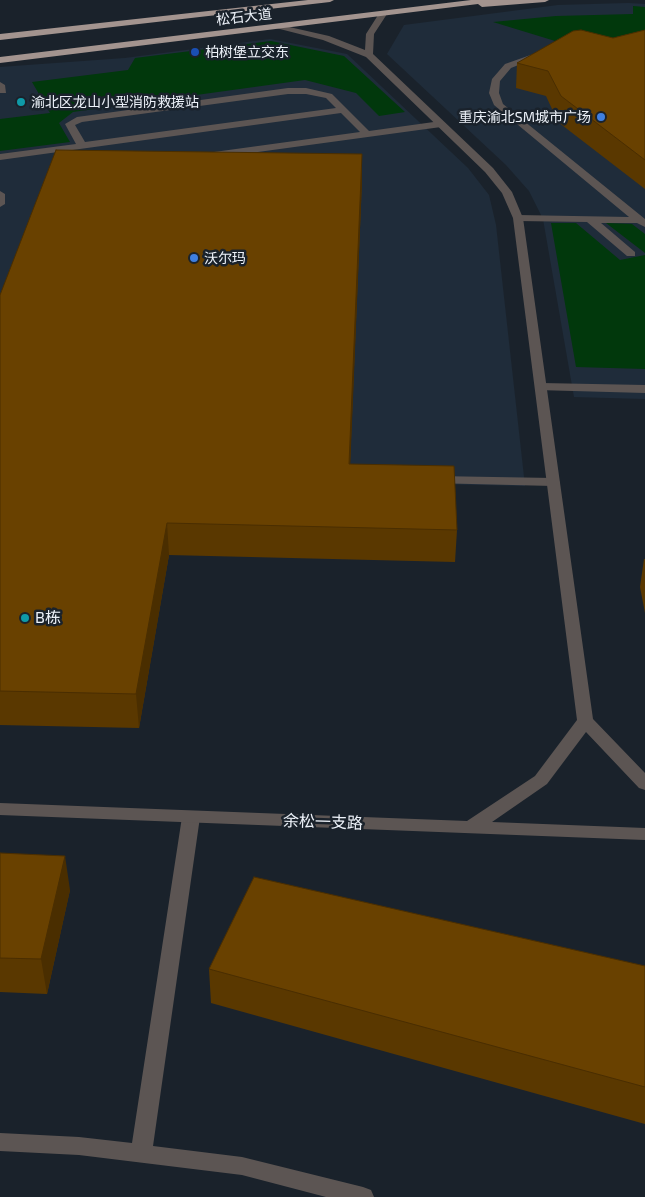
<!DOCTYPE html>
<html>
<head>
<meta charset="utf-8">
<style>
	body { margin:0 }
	canvas { display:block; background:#1a222b }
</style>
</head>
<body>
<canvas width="645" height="1197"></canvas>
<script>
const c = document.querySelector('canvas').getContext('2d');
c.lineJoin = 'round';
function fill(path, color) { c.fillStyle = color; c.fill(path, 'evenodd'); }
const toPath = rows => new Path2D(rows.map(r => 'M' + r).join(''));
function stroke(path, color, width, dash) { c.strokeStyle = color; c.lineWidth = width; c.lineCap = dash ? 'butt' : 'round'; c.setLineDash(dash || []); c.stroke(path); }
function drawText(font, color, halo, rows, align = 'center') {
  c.font = font + ' "Exo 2","Noto Sans SC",sans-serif'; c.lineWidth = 5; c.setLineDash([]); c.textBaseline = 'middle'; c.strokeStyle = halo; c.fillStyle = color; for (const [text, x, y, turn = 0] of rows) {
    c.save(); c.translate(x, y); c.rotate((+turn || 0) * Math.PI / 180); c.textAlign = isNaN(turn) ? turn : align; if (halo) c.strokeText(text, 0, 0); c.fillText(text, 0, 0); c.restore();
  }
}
fill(toPath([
	[628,3,645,4,645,399,574,397,543,219,529,191,506,165,387,54,404,25,558,5],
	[270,39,347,54,468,168,489,195,496,225,525,486,209,479,0,409,0,67,125,58]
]), '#1f2c3a');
fill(toPath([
	[633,6,645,7,645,40,565,44,493,22,556,16,633,14],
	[271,41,344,56,405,112,379,116,356,93,305,80,73,112,59,123,70,142,0,151,0,119,50,113,32,82,128,70,135,58],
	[551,223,576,223,620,260,645,255,645,369,576,367],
	[606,223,632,224,645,234,645,253]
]), '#01380c');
fill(toPath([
	[539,52,546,54,511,68,500,81,499,93,503,104,645,219,645,227,637,223,601,223,635,252,635,256,627,256,587,222,518,221,513,218,518,215,629,217,494,105,489,93,492,79,505,64,539,52],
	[0,82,5,85,6,93,0,93,0,82],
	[288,88,306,88,332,94,369,131,441,121,446,124,441,127,214,158,209,155,214,152,360,132,341,113,0,160,0,154,76,144,65,124,77,117,288,88],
	[288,94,306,94,326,98,336,108,85,142,75,125,82,122,288,94],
	[0,191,5,194,5,204,0,207,0,191],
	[541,383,645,385,645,393,537,390,535,387,541,383],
	[435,476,553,478,560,482,553,486,430,483,428,480,435,476]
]), '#5c5553');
fill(toPath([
	[191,811,197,813,200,817,153,1146,242,1157,363,1187,371,1190,374,1197,326,1197,242,1175,79,1155,0,1151,0,1133,79,1137,132,1143,182,817,185,813,191,811]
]), '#5c5553');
fill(toPath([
	[380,12,387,14,374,34,373,54,493,168,512,192,523,218,593,719,645,773,645,790,639,788,586,732,547,784,492,822,645,828,645,840,0,815,0,803,467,821,535,776,577,720,513,218,502,193,485,172,366,57,323,40,272,27,276,24,329,36,365,50,366,34,380,12]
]), '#5c5553');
fill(toPath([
	[308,0,334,0,330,2,0,40,0,34,308,0],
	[471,0,549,0,545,2,482,7,478,4,0,63,0,57,471,0]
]), '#a3948f');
fill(toPath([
	[645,30,645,189,558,122,546,96,516,88,517,63,613,38],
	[362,154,362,181,350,464,457,530,455,562,169,555,139,728,0,725,0,295],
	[644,559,645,559,645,613,640,587],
	[0,853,70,890,47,994,0,992],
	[645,966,645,1124,211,1003,209,969]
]), '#5a3800');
fill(toPath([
	[362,154,362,181,349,495,349,464],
	[167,523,169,555,139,728,136,694],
	[65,856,70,890,47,994,41,959]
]), '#4a2e00');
const building = toPath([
	[581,30,613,38,645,30,645,160,561,96,548,71,517,63,573,31,581,30],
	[56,150,362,154,349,464,454,466,457,530,167,523,136,694,0,691,0,295,56,150],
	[0,853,65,856,41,959,0,958,0,853],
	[254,877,645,966,645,1087,209,969,254,877]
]);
fill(building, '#694100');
stroke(building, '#4a2e00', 1);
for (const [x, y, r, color] of [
	[195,52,5,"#1a4fb4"],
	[21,102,5,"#0f9aa8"],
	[601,117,5,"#3f7fe0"],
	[194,258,5,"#3f7fe0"],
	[25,618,5,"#0f9aa8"]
]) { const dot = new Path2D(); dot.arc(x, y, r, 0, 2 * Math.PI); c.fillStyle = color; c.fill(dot); stroke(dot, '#1a222b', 2); }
drawText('14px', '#edf2f9', '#1a222b', [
	["松石大道",244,17,-7]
]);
drawText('14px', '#edf2f9', '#1a222b', [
	["柏树堡立交东",205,52],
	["渝北区龙山小型消防救援站",31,102],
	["重庆渝北SM城市广场",591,117,"right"],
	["沃尔玛",204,258]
], 'left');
drawText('16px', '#edf2f9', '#1a222b', [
	["B栋",35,618]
], 'left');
drawText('16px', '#edf2f9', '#1a222b', [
	["余松一支路",323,822,2]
]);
</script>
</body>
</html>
